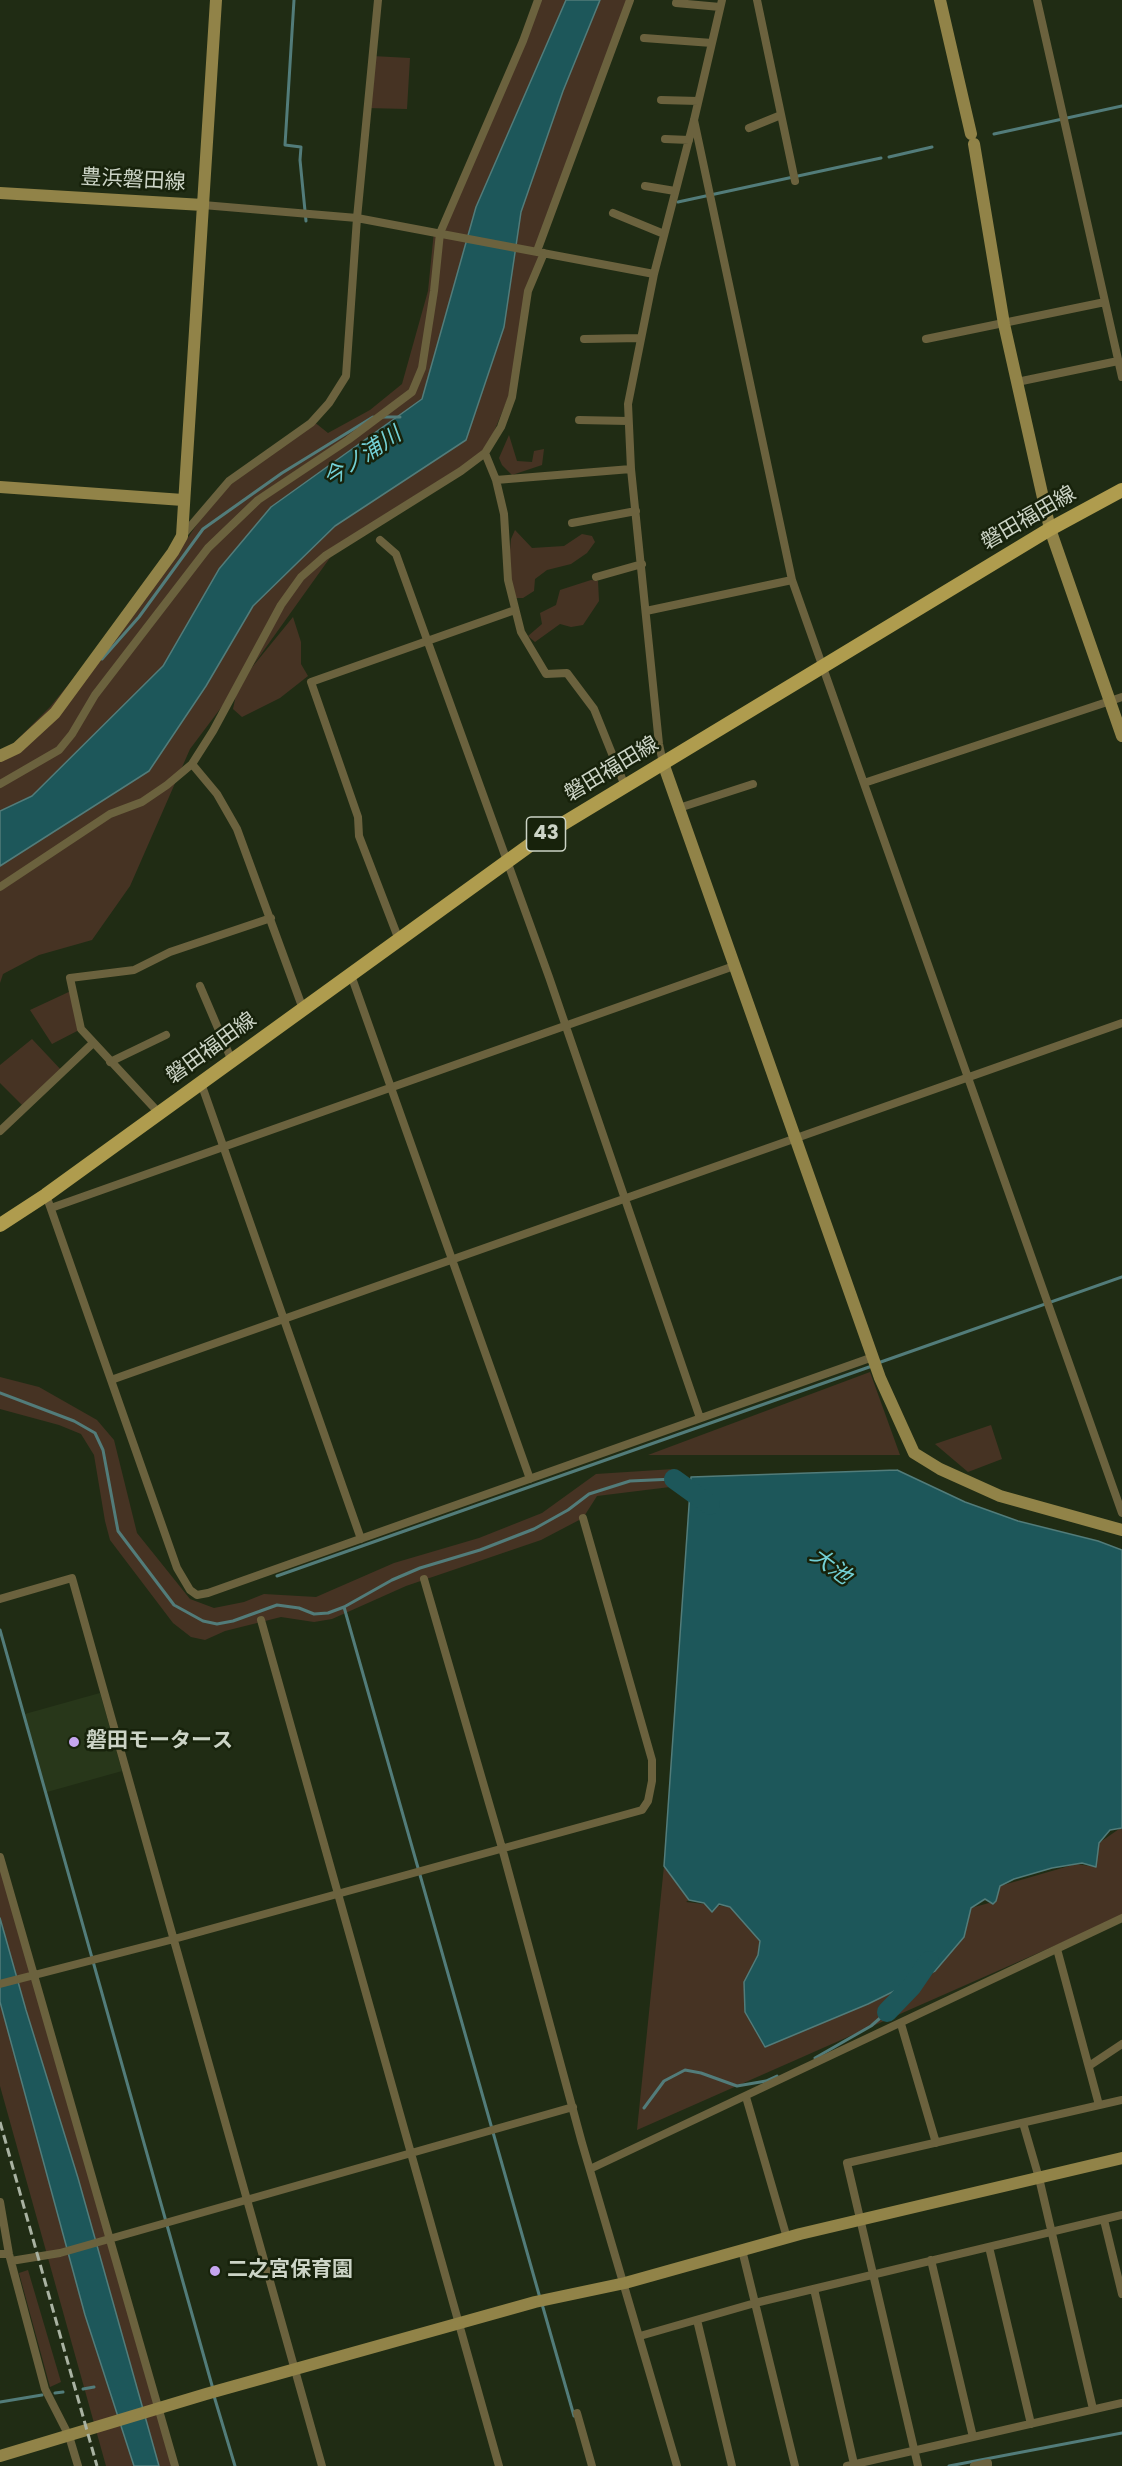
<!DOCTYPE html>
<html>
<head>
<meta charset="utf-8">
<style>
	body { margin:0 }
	canvas { display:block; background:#202c14 }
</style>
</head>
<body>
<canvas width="1122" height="2466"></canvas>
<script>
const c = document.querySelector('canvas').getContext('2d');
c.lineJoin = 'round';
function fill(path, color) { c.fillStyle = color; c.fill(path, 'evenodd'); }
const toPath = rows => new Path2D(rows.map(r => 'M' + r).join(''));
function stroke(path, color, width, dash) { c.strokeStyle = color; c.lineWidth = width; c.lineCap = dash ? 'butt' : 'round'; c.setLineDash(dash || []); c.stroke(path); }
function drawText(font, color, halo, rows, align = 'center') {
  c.font = font + ' Poppins,"Noto Sans JP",sans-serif'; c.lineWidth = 5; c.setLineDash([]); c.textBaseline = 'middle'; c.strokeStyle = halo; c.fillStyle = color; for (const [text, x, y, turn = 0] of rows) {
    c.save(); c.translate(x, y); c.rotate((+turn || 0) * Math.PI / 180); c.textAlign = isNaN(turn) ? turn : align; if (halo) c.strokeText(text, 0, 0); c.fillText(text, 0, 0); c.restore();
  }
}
fill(toPath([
	[100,1693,122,1771,47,1792,25,1714]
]), '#28371a');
fill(toPath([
	[539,0,630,0,549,219,528,296,519,372,485,453,337,548,249,671,293,617,301,642,301,664,308,676,280,698,242,717,233,709,238,685,190,749,130,886,92,940,39,955,3,974,0,983,0,757,50,707,187,539,217,495,313,421,328,433,370,410,402,384,428,291,434,231,440,233],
	[372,56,410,58,407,109,367,108],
	[509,435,517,461,532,462,534,451,544,449,542,465,512,475,502,465,499,458],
	[515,530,532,548,564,546,582,534,592,536,595,542,587,553,571,564,547,570,535,579,534,591,523,598,512,598,508,571,511,539],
	[591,580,598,581,599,601,583,625,571,627,560,624,535,642,528,636,542,624,540,613,556,605,560,590],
	[73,990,81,1029,52,1044,30,1010],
	[32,1039,63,1072,25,1108,0,1083,0,1065],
	[870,1372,900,1455,648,1455],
	[0,1377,39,1387,97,1420,114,1440,137,1533,190,1599,214,1608,244,1602,264,1594,316,1597,394,1563,479,1538,542,1513,596,1474,674,1469,670,1487,597,1496,583,1518,541,1540,406,1586,332,1619,314,1622,281,1617,225,1631,205,1640,191,1637,173,1623,110,1540,105,1521,94,1455,81,1434,59,1425,0,1409],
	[991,1425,1002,1459,968,1472,935,1444],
	[1119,1829,1122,1829,1122,1916,637,2130,664,1866,689,1900,686,1902,731,1907,760,1941,758,1955,744,1982,745,2012,766,2047,964,1937,971,1908,996,1901,1000,1886,1076,1864,1096,1867,1099,1843],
	[0,1857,175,2466,106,2466,0,2086],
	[28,2270,61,2382,50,2387,19,2273]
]), '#463323');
const water = toPath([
	[566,0,600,0,563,91,521,212,504,327,466,440,335,526,253,606,206,686,149,771,0,866,0,811,32,796,163,666,219,569,271,507,422,399,476,207,566,0],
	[897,1470,965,1502,1018,1521,1098,1541,1122,1550,1122,1828,1110,1830,1099,1843,1096,1867,1082,1863,1052,1868,1014,1879,1000,1886,996,1901,993,1904,985,1899,971,1908,964,1937,935,1971,868,2004,765,2047,745,2012,744,1982,758,1955,760,1941,730,1907,719,1904,712,1912,704,1903,689,1900,664,1866,691,1477,897,1470],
	[0,1918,26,2010,78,2178,159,2466,134,2466,85,2315,0,2002,0,1918]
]);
fill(water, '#1d575a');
stroke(water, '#527c7a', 1.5);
stroke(toPath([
	[294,0,285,145,301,147,300,160,306,221],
	[994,134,1122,106],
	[889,157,932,147],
	[678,202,881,158],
	[382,417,400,417],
	[102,659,139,617,203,529,282,473,373,417],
	[878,1363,1122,1277],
	[0,1393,74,1421,95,1433,103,1450,118,1531,174,1605,203,1621,217,1624,233,1621,277,1605,299,1608,314,1614,328,1613,344,1607,392,1580,420,1568,480,1550,534,1529,568,1510,589,1494,630,1481,674,1479],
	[277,1576,872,1366],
	[344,1607,540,2298],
	[0,1630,213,2389],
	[815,2058,871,2026,887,2012],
	[644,2108,664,2081,685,2070,701,2073,737,2086,766,2081,777,2076],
	[542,2304,574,2416],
	[83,2389,94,2387],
	[55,2393,63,2392],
	[214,2396,235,2466],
	[0,2402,42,2395],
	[949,2466,1122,2433]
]), '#527c7a', 3);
stroke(toPath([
	[674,1479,710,1505],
	[887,2012,912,1986,929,1961]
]), '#1d575a', 20);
stroke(toPath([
	[757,0,795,181],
	[1037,0,1122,377],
	[676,3,720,7],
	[644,38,712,43],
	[661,100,698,101],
	[694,120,792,580,1122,1513],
	[749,128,781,115],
	[665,139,689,140],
	[645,186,675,191],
	[203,205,357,218,654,274],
	[613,213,664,234],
	[537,251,630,0],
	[584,339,641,338],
	[926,339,1105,302],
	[1017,382,1118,361],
	[579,420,628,421],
	[485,453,496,480,504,514,508,580,521,632,546,674,567,673,594,709,625,786],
	[496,480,631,469],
	[572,523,636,511],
	[182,536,229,481,311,423,329,403,346,376,357,218,378,0],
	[380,540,396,554,549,977,700,1418],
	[596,577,642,564],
	[646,611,792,580],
	[663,763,659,744,631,469,628,404,654,274,694,120,722,0],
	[192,764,217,794,237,829,303,1009],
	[864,783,1122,697],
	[0,784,59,750,72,734,95,695,208,548,258,500,348,440,412,392,422,368,434,291,440,233,523,41,538,0],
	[679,808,753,784],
	[0,887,110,814,142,802,167,785,192,764,213,731,281,605,301,577,325,556,461,471,485,453,501,427,512,397,528,291,544,253],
	[399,940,359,836,358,817,311,682,515,610],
	[351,975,530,1479],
	[200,986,232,1061],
	[110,1062,166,1035],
	[201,1083,361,1539],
	[159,1113,81,1029,70,978,134,970,170,952,271,918],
	[0,1131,93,1043],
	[46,1195,177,1568,190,1590,197,1595,208,1593,873,1357],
	[51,1208,734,966],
	[111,1380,1122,1023],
	[424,1579,502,1848,582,2143,677,2466],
	[0,1599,72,1578,322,2466],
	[261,1620,499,2466],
	[0,1857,175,2466],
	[1057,1949,1099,2105],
	[0,1984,174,1939,642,1810,648,1801,652,1781,652,1760,583,1518],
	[901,2024,936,2143],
	[1089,2066,1122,2044],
	[746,2097,787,2238],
	[1023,2123,1039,2178,1093,2409],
	[590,2169,1122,1918],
	[0,2202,9,2254,45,2389,69,2436,78,2466],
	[1104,2220,1122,2294],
	[989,2247,1031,2424],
	[742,2250,795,2466],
	[0,2254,9,2254],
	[931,2260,973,2437],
	[11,2261,60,2253,573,2107],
	[814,2289,854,2464],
	[697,2320,732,2466],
	[640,2336,755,2303,1122,2215],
	[577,2413,592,2466],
	[847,2466,1122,2403],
	[918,2466,847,2163,1122,2100],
	[974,2466,988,2463,988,2466]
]), '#6b623e', 8);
stroke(toPath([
	[940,0,971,134],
	[974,144,1004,324,1050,529,1122,736],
	[0,193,203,205],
	[0,487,183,500],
	[0,756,17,748,55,713,173,552,182,536,216,0],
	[663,763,880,1378,914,1453,940,1469,1000,1496,1122,1530],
	[0,2456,206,2394,535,2302,625,2283,800,2234,1122,2158]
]), '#918348', 12);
stroke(toPath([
	[0,1225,46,1195,541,837,1050,529,1122,490]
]), '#af9c4e', 14);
stroke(toPath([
	[0,2122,97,2466]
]), '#a9b2a2', 3, [9, 4.5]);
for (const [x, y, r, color] of [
	[74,1742,6,"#c6a6f0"],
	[215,2271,6,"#c6a6f0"]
]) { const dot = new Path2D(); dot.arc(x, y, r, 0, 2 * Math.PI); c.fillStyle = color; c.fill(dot); stroke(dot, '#17220b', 2); }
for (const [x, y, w] of [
	[546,834,39]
]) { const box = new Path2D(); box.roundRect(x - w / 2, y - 17, w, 34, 4.5); c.fillStyle = '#17220b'; c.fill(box); stroke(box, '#ccd4c6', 1.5); }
drawText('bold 20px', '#ccd4c6', null, [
	["43",546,834]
]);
drawText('21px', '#ccd4c6', '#17220b', [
	["豊浜磐田線",133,181,3],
	["磐田福田線",1029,519,-30],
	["磐田福田線",612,770,-31],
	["磐田福田線",212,1049,-36]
]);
drawText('bold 21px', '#ccd4c6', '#17220b', [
	["磐田モータース",86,1742],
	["二之宮保育園",227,2271]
], 'left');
drawText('italic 22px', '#73d0d5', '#17220b', [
	["今ノ浦川",363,458,-34],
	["大池",830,1567,37]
]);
</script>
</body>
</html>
